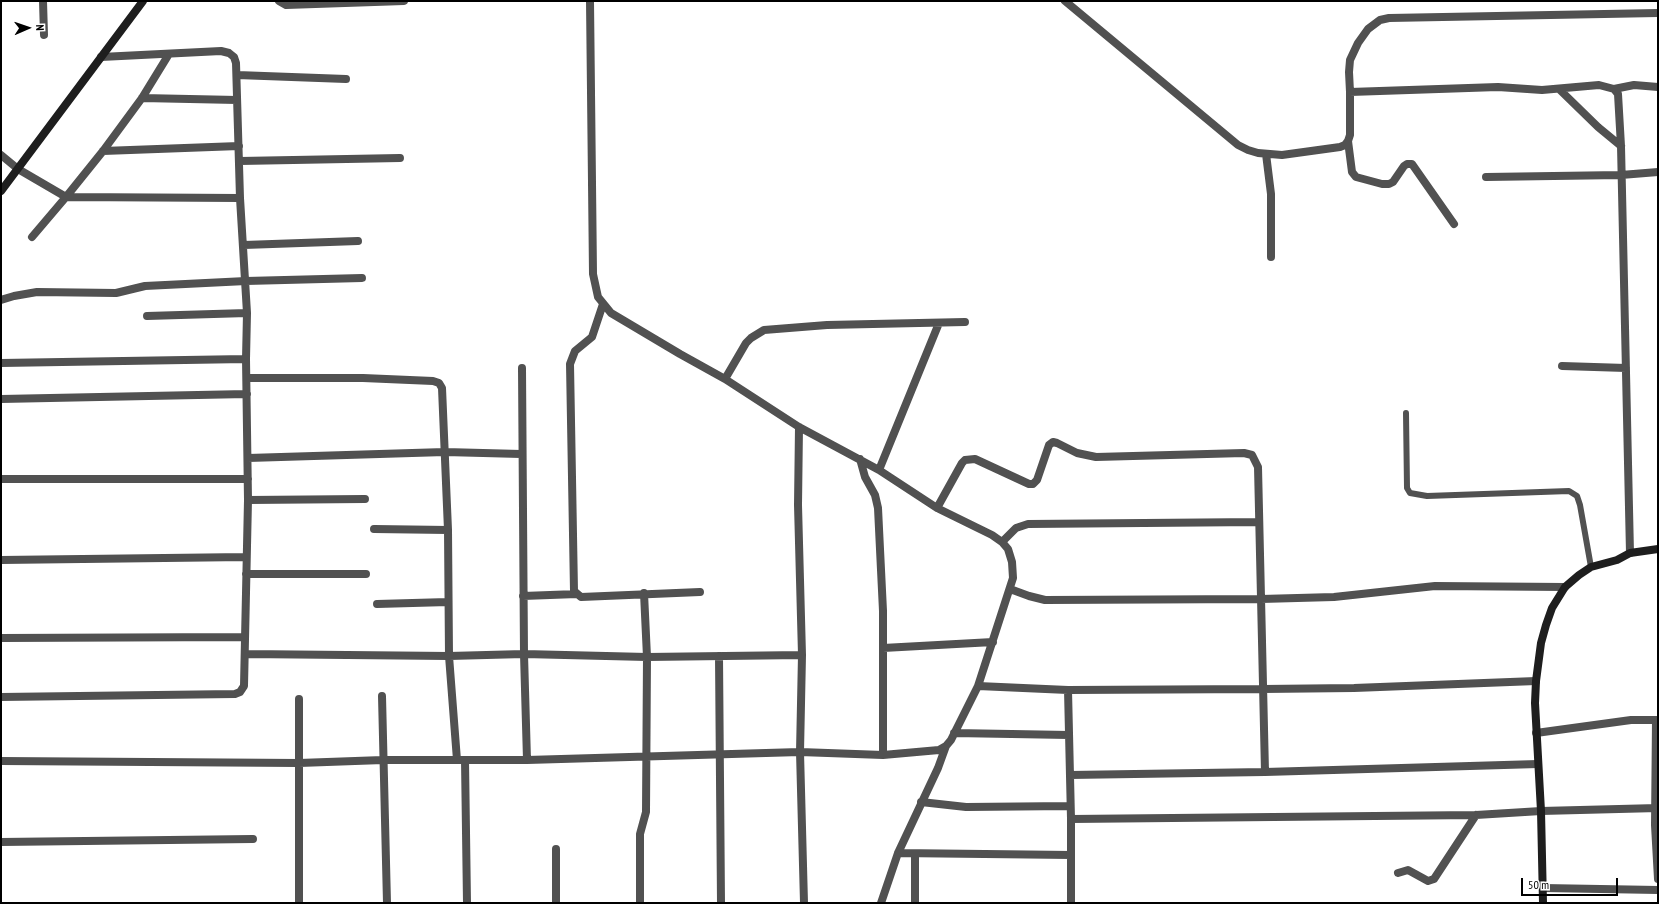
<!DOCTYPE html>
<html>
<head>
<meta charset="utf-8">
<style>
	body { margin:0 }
	#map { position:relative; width:1659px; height:904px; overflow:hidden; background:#fff; font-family:"PT Sans Narrow",sans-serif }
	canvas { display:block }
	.frame { position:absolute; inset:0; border:2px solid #000; pointer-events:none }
	.north { position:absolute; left:8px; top:8px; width:40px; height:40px; -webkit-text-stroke:3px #fff; paint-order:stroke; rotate:88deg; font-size:11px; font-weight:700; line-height:16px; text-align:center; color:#000 }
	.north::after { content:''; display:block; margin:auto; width:14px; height:18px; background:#000; clip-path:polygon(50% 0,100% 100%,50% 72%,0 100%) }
	.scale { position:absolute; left:1521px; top:878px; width:97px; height:18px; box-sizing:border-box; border:2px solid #000; border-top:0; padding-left:5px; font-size:12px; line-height:14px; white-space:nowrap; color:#000; -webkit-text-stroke:3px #fff; paint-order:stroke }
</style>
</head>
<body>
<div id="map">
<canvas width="1659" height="904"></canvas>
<div class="frame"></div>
<div class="north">N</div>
<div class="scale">50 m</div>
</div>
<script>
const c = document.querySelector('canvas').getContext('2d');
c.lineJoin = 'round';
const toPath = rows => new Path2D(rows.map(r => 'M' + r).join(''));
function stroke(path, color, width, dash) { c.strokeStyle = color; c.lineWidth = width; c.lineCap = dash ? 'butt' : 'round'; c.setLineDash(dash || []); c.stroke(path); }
stroke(toPath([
	[1406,413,1407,488,1410,493,1427,496,1569,491,1577,496,1580,505,1591,567]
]), '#515151', 6);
stroke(toPath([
	[43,1,44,35],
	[279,1,286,5,404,1],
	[590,1,593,274,598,297,611,313,680,354,725,379,799,427,879,470,937,508,992,535,1002,542,1008,549,1012,562,1013,578,978,686],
	[1065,1,1238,145,1248,150,1258,153,1282,155,1340,147,1345,145,1348,141,1350,135,1350,92],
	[237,75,346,79],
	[1559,89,1598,127,1621,146],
	[1614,89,1634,85,1658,87],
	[142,98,237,100],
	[1348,141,1352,172,1356,177,1382,184,1389,184,1393,182,1404,166,1407,164,1412,164,1454,224],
	[103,151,239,146],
	[1266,154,1271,194,1271,257],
	[1,155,18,169,66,197,240,198],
	[240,161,400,158],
	[1486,177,1621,175,1658,172],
	[32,237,66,197,103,151,142,98,169,54],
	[244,245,358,241],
	[1,300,14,296,37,292,116,293,145,286,246,281,362,278],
	[603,304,592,337,575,351,570,364,574,591,581,597,700,592],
	[147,316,247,313],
	[1,363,246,359],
	[1562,366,1626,368],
	[522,368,524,654,527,760],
	[247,378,363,378,433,381,439,383,442,388,448,530,449,656,457,760],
	[725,379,746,343,751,338,764,330,827,325,965,322],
	[1,399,247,394],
	[799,427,798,505,802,655,800,752,804,903],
	[248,458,445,452,521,454],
	[860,459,865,477,875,495,878,508,883,611,883,755],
	[879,470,939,323],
	[1,479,248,479],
	[248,500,365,499],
	[937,508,962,463,965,460,975,459,1029,484,1033,484,1037,480,1049,445,1053,442,1057,443,1077,453,1096,457,1244,453,1252,455,1258,467,1265,772],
	[374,529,448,530],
	[1002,542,1016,528,1028,524,1259,522],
	[1630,553,1621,146,1618,94,1614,89,1599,85,1542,90,1498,87,1350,92,1349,72,1350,60,1358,43,1368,29,1380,20,1389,18,1658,13],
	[1,560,246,557],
	[246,574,366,574],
	[1010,589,1029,596,1045,600,1261,599,1334,597,1435,586,1565,587],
	[523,596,577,594],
	[377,604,448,602],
	[1,638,245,637],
	[883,648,993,642],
	[245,654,449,656,524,654,647,657,802,655],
	[719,656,721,903],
	[1068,690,1071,819,1071,903],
	[382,696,387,903],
	[1,697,235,694,240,692,244,686,248,500,246,359,247,313,240,198,236,63,234,57,229,53,221,51,101,57],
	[299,699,299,903],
	[1656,720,1655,825,1658,879],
	[954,733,1069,735],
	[1536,733,1631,720,1658,720],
	[465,760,467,903],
	[1,761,299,763,383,760,527,760,800,752,883,755,939,750,946,746,951,740,978,686,1068,690,1263,689,1354,688,1536,681],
	[1070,775,1265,772,1538,764],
	[921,802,966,807,1070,806],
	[1071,819,1476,815,1541,811,1658,808],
	[1,842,253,839],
	[898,853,1071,855],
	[915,855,915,903],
	[1398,873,1408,870,1428,881,1434,879,1476,815],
	[1543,888,1658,890],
	[556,903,556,849],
	[640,903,640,834,646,812,647,657,644,593],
	[881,903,898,853,938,768,946,746]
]), '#515151', 8);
stroke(toPath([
	[1,191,143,1],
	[1543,903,1541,811,1535,703,1536,681,1541,643,1546,625,1552,608,1565,587,1579,575,1591,567,1617,560,1630,553,1658,549]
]), '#1e1e1e', 8);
</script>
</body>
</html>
